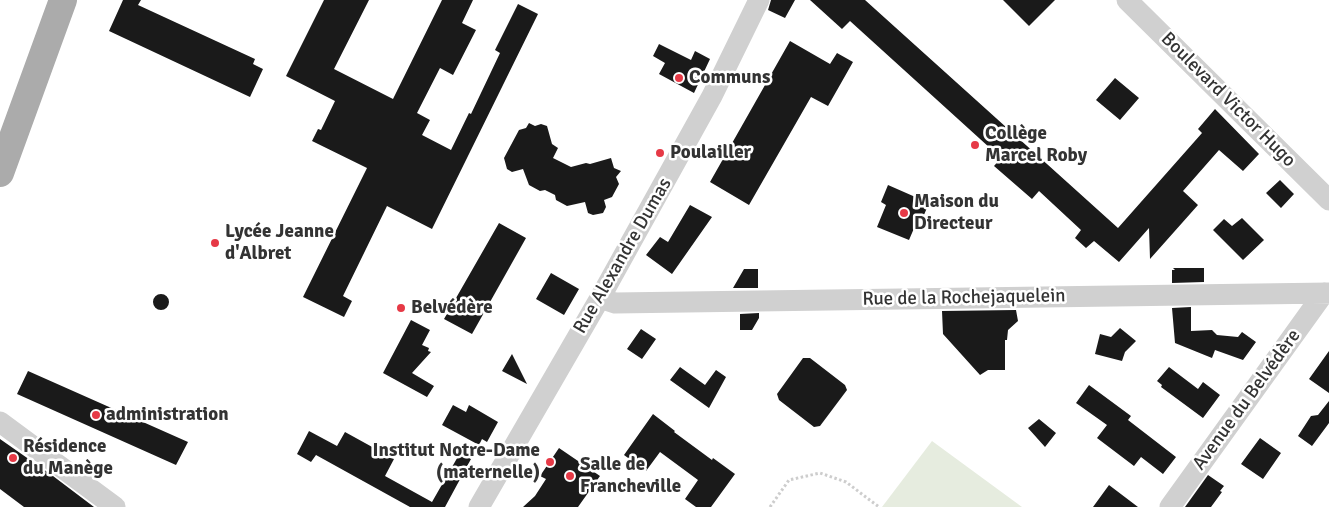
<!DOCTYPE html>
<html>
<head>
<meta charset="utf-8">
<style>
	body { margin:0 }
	canvas { display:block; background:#fff }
</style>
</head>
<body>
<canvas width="1329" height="507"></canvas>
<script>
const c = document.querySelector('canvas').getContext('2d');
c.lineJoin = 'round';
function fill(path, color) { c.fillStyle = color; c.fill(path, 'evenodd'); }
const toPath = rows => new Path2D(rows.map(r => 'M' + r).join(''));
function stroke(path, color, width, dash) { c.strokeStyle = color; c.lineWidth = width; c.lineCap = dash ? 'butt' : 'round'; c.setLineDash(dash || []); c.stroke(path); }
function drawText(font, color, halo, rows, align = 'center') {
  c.font = font + ' Signika,sans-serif'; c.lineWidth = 5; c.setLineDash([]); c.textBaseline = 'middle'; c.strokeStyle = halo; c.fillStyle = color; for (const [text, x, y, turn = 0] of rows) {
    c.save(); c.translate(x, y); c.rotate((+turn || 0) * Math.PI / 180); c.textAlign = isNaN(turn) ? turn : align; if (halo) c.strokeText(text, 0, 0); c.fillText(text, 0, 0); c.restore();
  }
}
fill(toPath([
	[932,441,1022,507,882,507]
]), '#e6ecdf');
fill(toPath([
	[123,0,141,0,138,5,255,59,253,64,263,69,250,97,109,31],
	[324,0,369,0,334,69,393,99,442,0,473,0,462,23,476,30,453,75,440,68,417,113,430,120,422,135,451,150,469,113,471,114,500,53,495,50,518,4,538,14,432,229,387,206,343,296,352,301,344,317,303,297,367,168,312,141,318,129,321,130,335,101,286,76],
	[771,0,795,0,785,18,768,10],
	[810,0,865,0,1118,228,1202,133,1198,129,1215,109,1259,154,1243,171,1219,150,1183,191,1198,205,1150,259,1149,228,1119,262,1094,241,1086,248,1075,238,1081,230,1039,191,1032,199,994,166,1001,158,850,21,842,29],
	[1003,0,1055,0,1029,26],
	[790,41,830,64,837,53,853,62,828,106,811,97,749,205,710,182],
	[659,44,691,60,695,51,710,59,694,93,659,74,665,63,653,56],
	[1115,78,1139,98,1120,120,1096,100],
	[529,123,535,126,541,124,547,126,552,144,558,148,553,158,571,167,586,163,590,164,611,158,614,168,621,171,616,177,619,184,612,197,604,200,606,207,603,213,593,215,588,213,585,202,567,206,556,200,555,195,545,190,540,191,529,185,523,169,512,172,507,169,504,158,519,130,526,128],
	[1280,180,1294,194,1281,208,1266,193],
	[888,185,929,203,921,222,919,221,917,227,915,226,909,240,877,227,886,205,881,202],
	[690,205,712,217,672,274,646,255,660,237,668,242],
	[1242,218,1264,240,1243,260,1213,230,1224,219,1232,226],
	[499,223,526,238,472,334,444,319],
	[1173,268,1204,268,1204,282,1172,283,1172,270,1175,270],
	[744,269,758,269,758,288,733,288],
	[551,273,579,289,564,315,536,299],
	'153 302a8 8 0 1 1 16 0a8 8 0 1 1-16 0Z',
	[1191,307,1191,331,1212,330,1217,335,1238,337,1242,332,1256,342,1243,360,1215,350,1212,358,1175,343,1172,308],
	[1016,310,1018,321,1008,330,1007,340,1005,340,1005,370,988,370,980,375,943,334,942,311],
	[759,313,759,318,752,330,740,330,740,314],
	[411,320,430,330,422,345,429,348,428,351,431,352,412,373,434,386,427,397,383,373],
	[1120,328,1136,341,1125,352,1122,361,1095,354,1100,334,1111,337],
	[641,329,656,339,642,359,627,349],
	[1329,351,1329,393,1309,379],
	[512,354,527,384,502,371],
	[803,358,810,358,845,385,847,390,820,426,814,427,779,400,777,394],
	[680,367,705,385,716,370,726,377,709,408,670,380],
	[1169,367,1198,389,1203,382,1220,395,1203,418,1161,387,1162,385,1157,381],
	[28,371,188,442,176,465,17,394],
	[1089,385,1131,416,1128,420,1176,457,1163,474,1141,457,1134,466,1097,438,1107,425,1076,403],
	[1329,401,1329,423,1312,446,1298,436,1311,416,1318,415],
	[453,405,466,412,469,405,498,422,487,442,482,439,479,445,442,425],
	[653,414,675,431,674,432,712,460,713,458,735,474,711,507,696,507,685,499,698,480,660,452,646,471,624,455],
	[1039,419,1056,433,1045,447,1028,428],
	[309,431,337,446,345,432,394,459,385,476,432,502,460,453,471,459,445,507,410,507,316,455,311,462,297,454],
	[1260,438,1281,453,1263,479,1241,464],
	[0,439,53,476,94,507,24,507,0,489],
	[559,448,600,476,578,507,523,507,535,496,546,479,540,476],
	[1208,475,1224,486,1220,491,1222,492,1211,507,1185,507],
	[1109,485,1138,507,1093,507]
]), '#1a1a1a');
stroke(toPath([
	[770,507,789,480,820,473,846,482,879,507]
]), '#cdcdcd', 3, [2.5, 2.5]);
stroke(toPath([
	[1127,0,1329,200],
	[600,298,615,303,1329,293],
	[0,422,115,507],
	[479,507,600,298,712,96,759,0],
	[1170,507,1324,293]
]), '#d0d0d0', 21);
stroke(toPath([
	[0,173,63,0]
]), '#ababab', 28);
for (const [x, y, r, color] of [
	[679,78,5,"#e63946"],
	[975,145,5,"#e63946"],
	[660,153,5,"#e63946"],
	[904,213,5,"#e63946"],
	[215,243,5,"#e63946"],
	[401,308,5,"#e63946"],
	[96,415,5,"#e63946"],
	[13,458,5,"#e63946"],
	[550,462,5,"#e63946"],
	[570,476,5,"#e63946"]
]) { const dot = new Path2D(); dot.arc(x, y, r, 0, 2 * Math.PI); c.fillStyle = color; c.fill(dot); stroke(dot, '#fff', 2); }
drawText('bold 19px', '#333', '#fff', [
	["Communs",689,78],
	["Collège",985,134],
	["Marcel Roby",985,156],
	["Poulailler",670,153],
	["Maison du",914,202],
	["Directeur",914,224],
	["Lycée Jeanne",225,232],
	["d'Albret",225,254],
	["Belvédère",411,308],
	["administration",106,415],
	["Résidence",23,447],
	["du Manège",23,469],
	["Institut Notre-Dame",540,451,"right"],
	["(maternelle)",540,473,"right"],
	["Salle de",580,465],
	["Francheville",580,487]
], 'left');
drawText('19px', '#333', '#fff', [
	["Boulevard Victor Hugo",1228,100,45],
	["Rue Alexandre Dumas",623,256,-60],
	["Rue de la Rochejaquelein",964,298,-1],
	["Avenue du Belvédère",1247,400,-54]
]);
</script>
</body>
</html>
